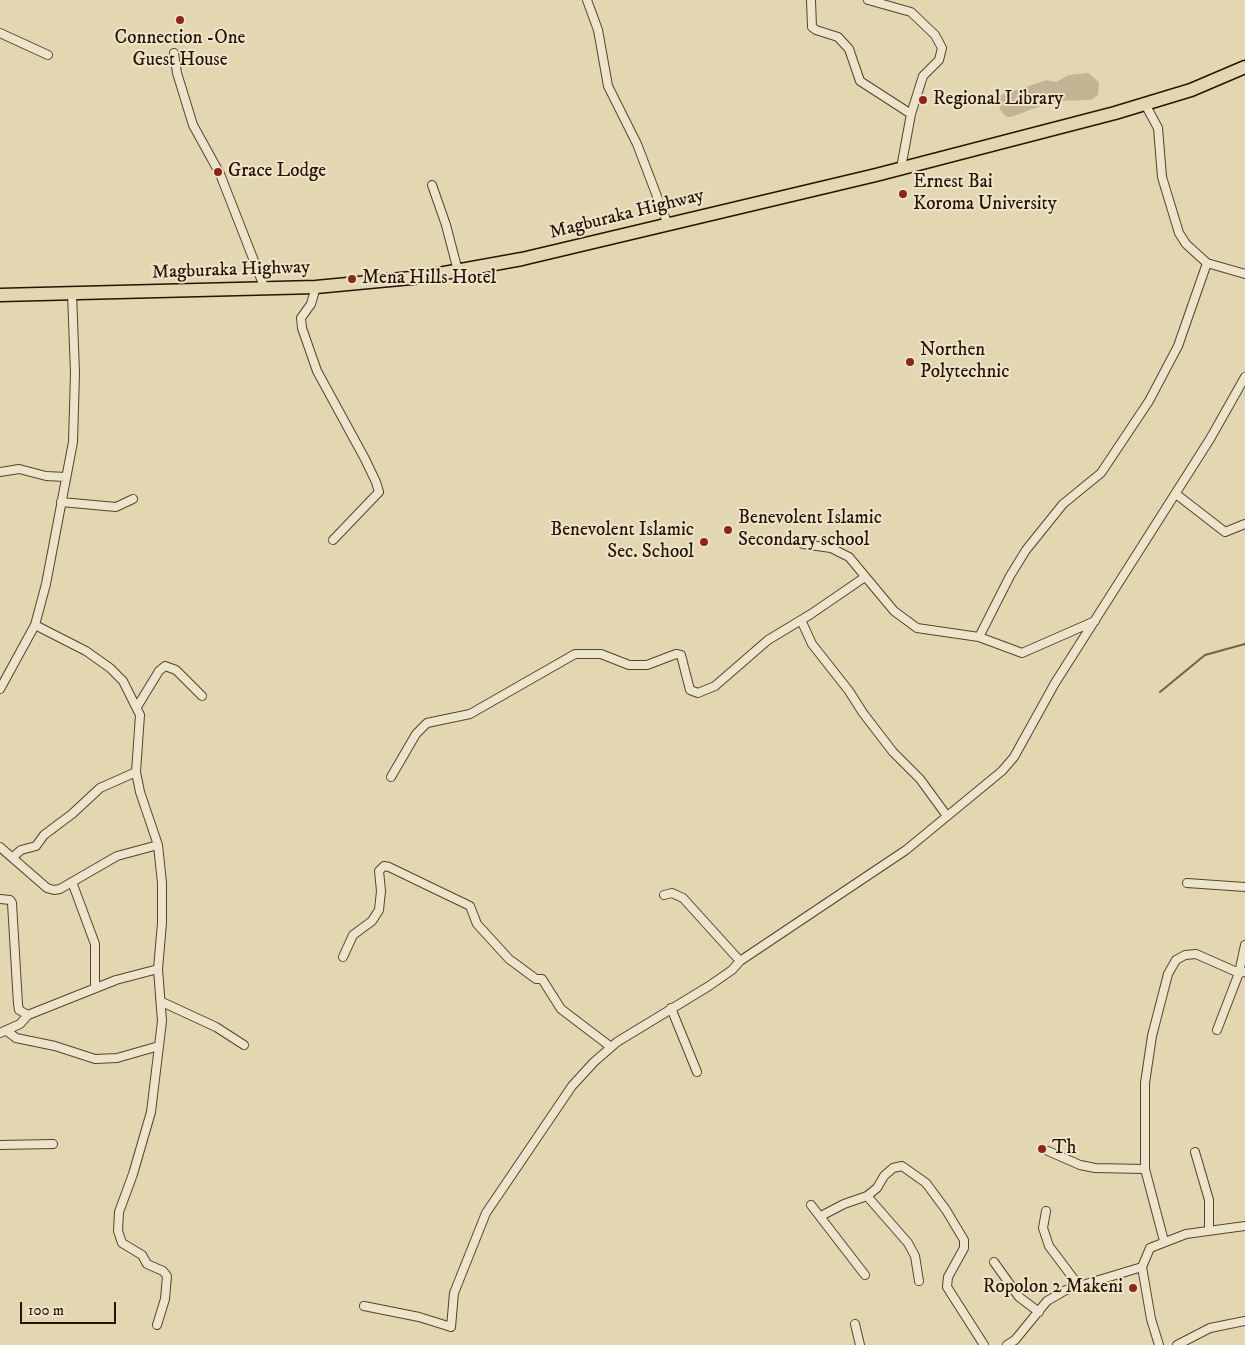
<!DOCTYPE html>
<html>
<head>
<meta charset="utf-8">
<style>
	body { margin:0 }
	#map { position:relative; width:1245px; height:1345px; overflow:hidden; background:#e2d7b1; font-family:"IM FELL DW Pica",serif }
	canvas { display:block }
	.scale { position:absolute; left:20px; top:1302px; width:96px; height:22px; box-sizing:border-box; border:2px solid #2a1100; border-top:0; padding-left:6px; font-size:15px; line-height:18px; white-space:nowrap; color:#2a1100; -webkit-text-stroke:4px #ece5cc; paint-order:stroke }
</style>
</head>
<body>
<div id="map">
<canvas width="1245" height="1345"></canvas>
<div class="scale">100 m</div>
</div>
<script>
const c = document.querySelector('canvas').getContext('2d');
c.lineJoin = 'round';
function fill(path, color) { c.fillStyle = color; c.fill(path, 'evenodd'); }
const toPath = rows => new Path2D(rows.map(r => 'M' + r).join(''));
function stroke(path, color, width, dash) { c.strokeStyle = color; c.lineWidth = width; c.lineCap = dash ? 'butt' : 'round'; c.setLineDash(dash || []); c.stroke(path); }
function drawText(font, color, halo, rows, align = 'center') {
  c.font = font + ' "IM FELL DW Pica",serif'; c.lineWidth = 4; c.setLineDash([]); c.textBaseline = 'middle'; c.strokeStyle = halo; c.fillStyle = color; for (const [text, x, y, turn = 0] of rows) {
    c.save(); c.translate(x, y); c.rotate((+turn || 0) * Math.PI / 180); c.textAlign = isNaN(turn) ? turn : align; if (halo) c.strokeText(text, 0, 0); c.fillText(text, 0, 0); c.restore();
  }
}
fill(toPath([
	[1088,73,1099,82,1098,95,1091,100,1054,101,1011,117,1007,117,1000,110,998,96,1047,80,1056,82,1069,75]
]), '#c3b593');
stroke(toPath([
	[1160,692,1205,655,1245,644]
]), '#736046', 2);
const street = toPath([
	[587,0,598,30,608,86,637,144,668,225],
	[811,0,812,27,816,30,838,37,849,49,860,81,911,114],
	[868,0,911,12,935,35,942,48,939,60,923,76,911,114,901,168],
	[0,33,48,55],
	[174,53,177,73,193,125,220,174,265,289],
	[1145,104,1158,128,1162,177,1179,233,1186,244,1207,263,1245,274],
	[432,185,446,225,458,271],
	[316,287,311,304,301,318,302,328,317,371,365,459,376,482,379,492,333,540],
	[0,472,19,469,46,476,66,477],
	[1176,494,1225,532,1245,524],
	[61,502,116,507,133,499],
	[803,544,831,548,849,557,894,611,917,628,979,637,1022,653,1095,621],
	[801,620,812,644,849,691,863,713,893,752,920,779,947,816],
	[35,625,86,651,110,668,123,681,140,715,136,772,140,792,158,845,162,883,162,923,158,969,162,1021,151,1112,133,1174,119,1212,118,1231,122,1243,142,1255,147,1264,163,1271,167,1276,165,1299,157,1325],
	[979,637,1010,576,1026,550,1063,504,1101,473,1149,401,1178,346,1207,263],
	[0,689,35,625,46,584,73,442,75,373,72,293],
	[137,707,159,671,165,666,176,670,202,696],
	[391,777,416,734,427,723,470,714,575,654,601,654,629,665,647,665,676,654,681,655,690,690,698,693,715,686,768,640,811,614,865,577],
	[0,847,47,888,54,890,60,889,117,856,158,845],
	[13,857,21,850,36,846,44,835,72,814,100,788,136,772],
	[72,882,95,944,95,988],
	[1187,883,1245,887],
	[664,895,672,893,683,898,740,961],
	[0,899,10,900,12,903,18,1004,19,1010,28,1015],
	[343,957,353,935,372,921,379,910,381,891,379,871,384,866,389,867,470,906,477,924,509,959,536,979,542,979,561,1009,611,1047],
	[162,1002,216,1027,244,1045],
	[671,1008,697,1072],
	[1217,1030,1239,973,1245,945],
	[7,1031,16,1038,55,1046,95,1059,117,1058,159,1046],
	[0,1033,20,1024,28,1015,116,980,158,969],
	[0,1145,53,1144],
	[1048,1151,1080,1165,1095,1168,1145,1169],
	[1195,1152,1209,1200,1209,1230],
	[811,1205,865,1275],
	[1046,1211,1043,1228,1049,1246,1079,1286],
	[821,1216,844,1204,867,1196],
	[1164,1241,1145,1169,1145,1083,1152,1036,1168,974,1176,960,1185,955,1196,954,1239,973,1245,972],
	[994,1262,1019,1297,1039,1312],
	[919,1281,915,1256,908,1243,867,1196,877,1188,884,1176,893,1168,902,1166,926,1183,946,1210,964,1240,964,1248,948,1277,947,1287,984,1345],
	[364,1306,419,1317,451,1327,454,1293,486,1213,572,1086,594,1062,617,1042,709,986,732,970,740,961,906,850,1002,771,1014,757,1055,683,1210,439,1245,377],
	[855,1324,860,1345],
	[1007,1345,1015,1340,1047,1301,1066,1290,1142,1267],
	[1159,1345,1151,1319,1142,1267,1150,1248,1186,1234,1245,1226],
	[1177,1345,1210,1328,1245,1321]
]);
const primary = toPath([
	[0,295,316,287,422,277,522,259,876,175,1115,113,1191,90,1245,67]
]);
stroke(street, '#58422c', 10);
stroke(primary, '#2a1100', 15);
stroke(street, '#ece5cc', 8);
stroke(primary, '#e2d7b1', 12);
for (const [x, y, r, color] of [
	[180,20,5,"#8f2418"],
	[923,100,5,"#8f2418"],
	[218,172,5,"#8f2418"],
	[903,194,5,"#8f2418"],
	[352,279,5,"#8f2418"],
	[910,362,5,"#8f2418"],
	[728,530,5,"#8f2418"],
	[704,542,5,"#8f2418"],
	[1042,1149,5,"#8f2418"],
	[1133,1288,5,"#8f2418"]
]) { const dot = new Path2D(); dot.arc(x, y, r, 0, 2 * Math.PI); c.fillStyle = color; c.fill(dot); stroke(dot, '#ece5cc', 2); }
drawText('19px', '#2a1100', '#ece5cc', [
	["Connection -One",180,39,"center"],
	["Guest House",180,61,"center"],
	["Regional Library",933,100],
	["Grace Lodge",228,172],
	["Ernest Bai",913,183],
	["Koroma University",913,205],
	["Mena Hills Hotel",362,279],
	["Northen",920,351],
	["Polytechnic",920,373],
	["Benevolent Islamic",738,519],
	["Secondary school",738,541],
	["Benevolent Islamic",694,531,"right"],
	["Sec. School",694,553,"right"],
	["Th",1052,1149],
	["Ropolon 2 Makeni",1123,1288,"right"]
], 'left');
drawText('19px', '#2a1100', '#ece5cc', [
	["Magburaka Highway",627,215,-14],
	["Magburaka Highway",231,271,-2]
]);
</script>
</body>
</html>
